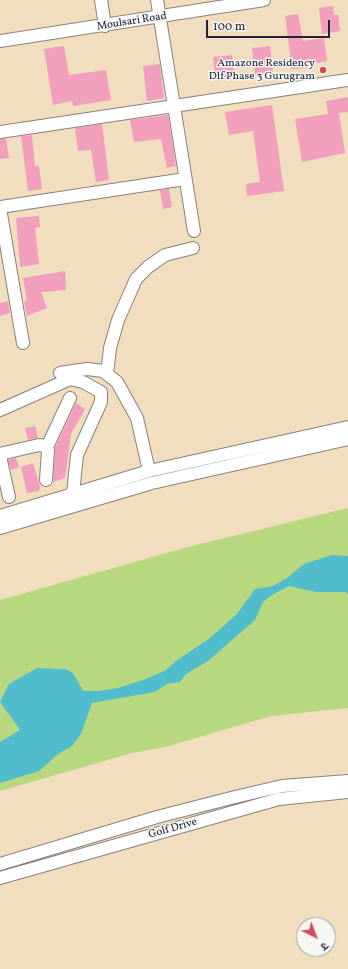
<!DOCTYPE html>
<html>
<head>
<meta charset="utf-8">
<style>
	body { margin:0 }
	#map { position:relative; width:348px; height:969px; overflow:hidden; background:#f0debe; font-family:Vollkorn,"Noto Serif Devanagari",serif }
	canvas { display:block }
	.north { position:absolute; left:296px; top:917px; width:40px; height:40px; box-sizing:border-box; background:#f6f6f2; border:1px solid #a1a1a9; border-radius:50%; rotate:138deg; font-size:11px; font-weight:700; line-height:16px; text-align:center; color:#22223b }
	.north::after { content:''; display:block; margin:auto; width:14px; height:18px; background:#d1495b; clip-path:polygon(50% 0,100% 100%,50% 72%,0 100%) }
	.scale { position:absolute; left:206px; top:20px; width:124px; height:18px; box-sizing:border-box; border:2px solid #22223b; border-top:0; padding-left:5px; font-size:12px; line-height:14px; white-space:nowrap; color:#22223b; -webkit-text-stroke:3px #f6f6f2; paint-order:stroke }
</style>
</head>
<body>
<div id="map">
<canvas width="348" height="969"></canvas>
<div class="north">उ</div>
<div class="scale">100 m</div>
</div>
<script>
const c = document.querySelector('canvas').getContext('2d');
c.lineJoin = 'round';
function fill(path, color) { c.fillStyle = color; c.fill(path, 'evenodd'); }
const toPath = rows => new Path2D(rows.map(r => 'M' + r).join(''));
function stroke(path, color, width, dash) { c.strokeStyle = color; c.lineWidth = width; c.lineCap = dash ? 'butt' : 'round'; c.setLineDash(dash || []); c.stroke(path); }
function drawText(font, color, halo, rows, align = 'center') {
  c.font = font + ' Vollkorn,serif'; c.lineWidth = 3; c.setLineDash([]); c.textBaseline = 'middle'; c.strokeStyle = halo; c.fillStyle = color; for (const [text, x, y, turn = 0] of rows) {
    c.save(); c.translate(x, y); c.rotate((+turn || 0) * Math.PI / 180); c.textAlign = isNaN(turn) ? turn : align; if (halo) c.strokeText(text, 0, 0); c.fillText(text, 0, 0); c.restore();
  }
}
fill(toPath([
	[348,508,348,708,271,716,165,747,132,753,0,791,0,600,188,547]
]), '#b8d87f');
fill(toPath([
	[332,555,348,556,348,594,345,592,316,592,289,586,272,595,263,602,255,620,208,661,186,674,180,682,167,684,155,692,92,703,81,734,72,746,58,754,39,771,0,783,0,742,20,730,0,702,9,684,37,668,65,669,73,673,83,691,98,691,118,688,146,679,166,670,176,661,210,638,237,614,255,589,273,586,287,578,304,564]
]), '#51bdcc');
fill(toPath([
	[333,6,334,15,338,15,340,31,322,34,319,8],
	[298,14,303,41,324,38,327,61,306,65,306,68,292,69,285,16],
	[64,46,69,75,106,70,111,100,73,106,72,101,53,105,44,49],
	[270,46,273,72,255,74,252,48],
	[232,55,235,79,216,81,213,57],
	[160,64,164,98,147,101,143,66],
	[348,97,348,112,339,113,345,153,302,162,295,119,328,114,326,101],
	[272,105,284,191,247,196,246,184,260,182,253,131,229,135,225,112],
	[168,115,176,166,167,168,161,139,134,142,130,120],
	[102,124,109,180,96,182,91,150,78,151,75,128],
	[32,135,35,166,39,166,42,189,28,191,21,136],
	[0,139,6,139,9,158,0,159],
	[169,189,172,207,163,209,160,190],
	[39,216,40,227,35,228,39,264,20,267,16,218],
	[65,271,66,290,41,292,47,308,27,316,24,302,27,301,23,278],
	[8,301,10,313,0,316,0,303],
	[76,403,85,409,71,434,65,478,53,482,55,448],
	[35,426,38,438,28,440,25,428],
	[16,458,19,467,11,470,8,460],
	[33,463,40,487,39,491,27,493,21,467]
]), '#f29ebd');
const minor = toPath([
	[101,0,105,26],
	[157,0,194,231],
	[0,41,264,0],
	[0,132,348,80],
	[0,207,185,179],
	[0,208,23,343],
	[60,373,87,369,103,371,117,382,137,418,149,471],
	[107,374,110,348,118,320,136,279,148,267,165,255,193,248],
	[0,410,70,379,83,382,101,392,101,402,77,455,73,493],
	[47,447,70,398],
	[0,454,39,445,45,446,48,450,46,480],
	[0,456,9,497],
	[0,516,149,471,348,427],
	[0,528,152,483,348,439],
	[0,864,157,817,235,797,282,786,348,781],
	[0,878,279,799,348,792]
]);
stroke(minor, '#89807c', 14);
stroke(minor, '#fff', 12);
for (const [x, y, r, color] of [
	[323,70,4,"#d1495b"]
]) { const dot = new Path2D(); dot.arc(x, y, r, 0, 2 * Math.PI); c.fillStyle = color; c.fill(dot); stroke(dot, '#f6f6f2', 1.5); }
drawText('11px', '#22223b', '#f6f6f2', [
	["Moulsari Road",132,22,-9],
	["Golf Drive",173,829,-16]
]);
drawText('11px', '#22223b', '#f6f6f2', [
	["Amazone Residency",315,64],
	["Dlf Phase 3 Gurugram",315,77]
], 'right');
</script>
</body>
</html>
